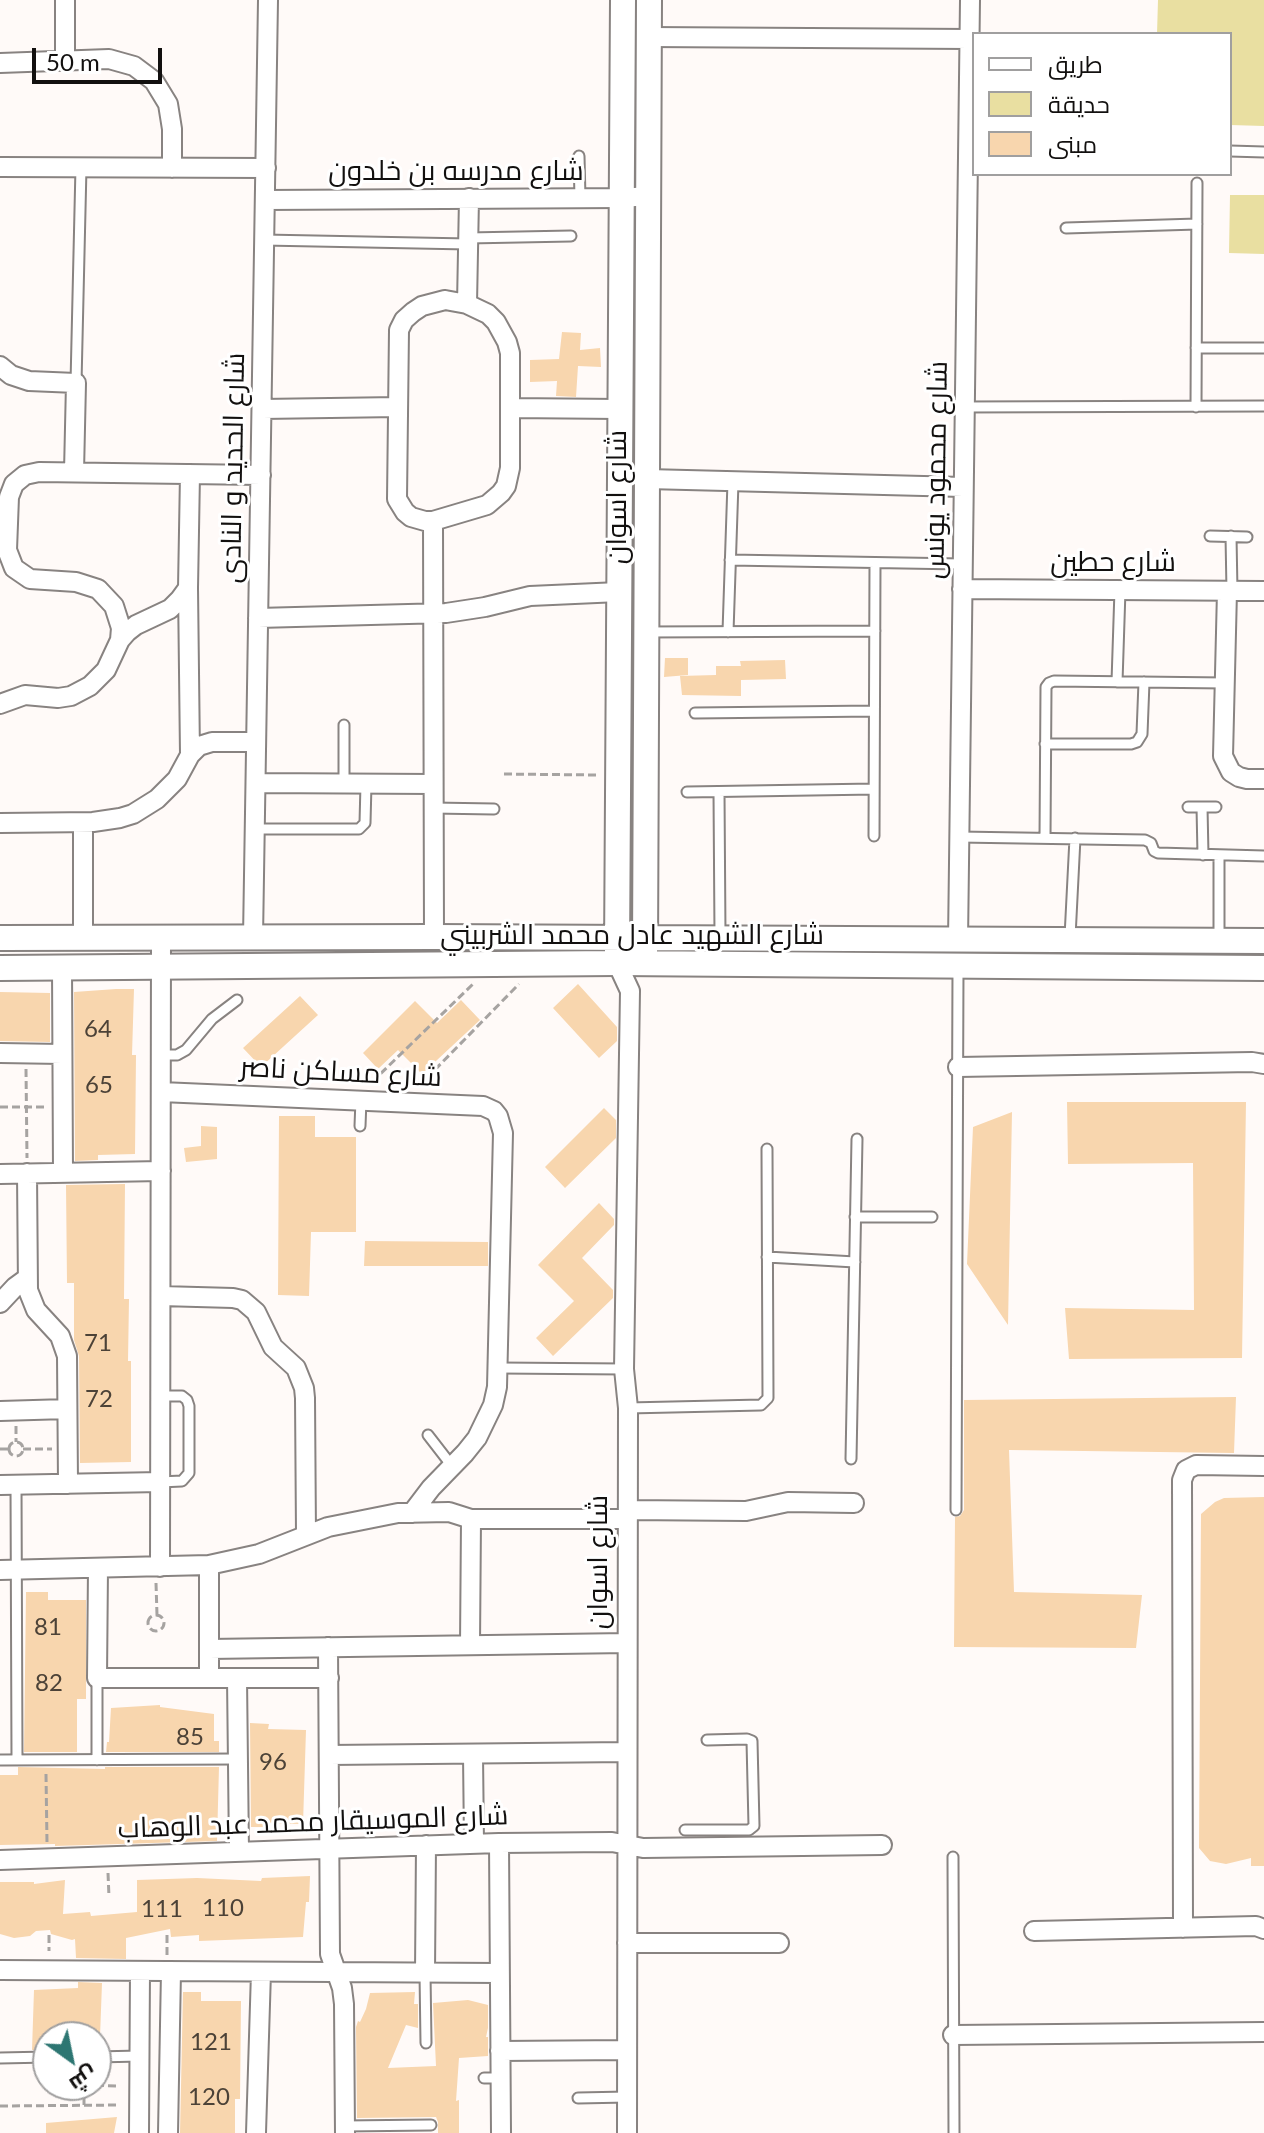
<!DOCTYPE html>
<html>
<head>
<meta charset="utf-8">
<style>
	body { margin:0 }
	#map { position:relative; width:1264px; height:2133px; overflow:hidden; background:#fffaf8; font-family:Lato,Cairo,sans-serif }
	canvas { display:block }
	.legend { position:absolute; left:972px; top:32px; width:260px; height:144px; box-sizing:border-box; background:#fff; border:2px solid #a09f9f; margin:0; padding:10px 14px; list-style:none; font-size:24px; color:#12100f }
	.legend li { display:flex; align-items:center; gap:16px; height:40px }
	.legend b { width:40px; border:2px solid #a09f9f }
	.north { position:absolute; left:32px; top:2021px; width:80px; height:80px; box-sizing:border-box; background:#fff; border:2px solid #a09f9f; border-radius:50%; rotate:147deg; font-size:22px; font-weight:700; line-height:32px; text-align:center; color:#12100f }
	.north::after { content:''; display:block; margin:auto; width:28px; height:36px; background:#2d7672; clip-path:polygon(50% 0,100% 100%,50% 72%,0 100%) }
	.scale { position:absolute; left:32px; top:48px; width:130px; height:36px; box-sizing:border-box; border:4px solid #12100f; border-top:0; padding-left:10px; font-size:24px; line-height:28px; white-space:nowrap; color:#12100f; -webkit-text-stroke:6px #fff; paint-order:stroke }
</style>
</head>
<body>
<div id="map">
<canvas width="1264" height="2133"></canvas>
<ul class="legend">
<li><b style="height:10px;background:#fff"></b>طريق</li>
<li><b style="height:22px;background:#e9dfa1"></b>حديقة</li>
<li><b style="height:22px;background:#f8d6ae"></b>مبنى</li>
</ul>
<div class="north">ش</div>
<div class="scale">50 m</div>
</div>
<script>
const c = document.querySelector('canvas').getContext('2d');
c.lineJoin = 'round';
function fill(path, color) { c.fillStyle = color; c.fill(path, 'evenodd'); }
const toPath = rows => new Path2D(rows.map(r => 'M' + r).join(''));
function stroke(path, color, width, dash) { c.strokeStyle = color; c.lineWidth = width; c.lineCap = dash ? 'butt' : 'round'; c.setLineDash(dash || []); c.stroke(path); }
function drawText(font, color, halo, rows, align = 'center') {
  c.font = font + ' Lato,Cairo,sans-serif'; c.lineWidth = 6; c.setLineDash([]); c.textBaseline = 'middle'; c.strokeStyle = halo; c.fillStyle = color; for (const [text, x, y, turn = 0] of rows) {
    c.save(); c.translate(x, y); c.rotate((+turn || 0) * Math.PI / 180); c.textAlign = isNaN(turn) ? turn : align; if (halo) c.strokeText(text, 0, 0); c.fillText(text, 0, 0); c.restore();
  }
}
fill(toPath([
	[1158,0,1264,0,1264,126,1230,125,1230,34,1157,34],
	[1230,195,1264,195,1264,254,1229,253]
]), '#e9dfa1');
fill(toPath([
	[562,332,581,333,580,350,600,348,601,367,578,366,576,397,556,396,557,381,530,382,530,360,559,359],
	[665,658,688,658,688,675,664,677],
	[785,660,786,679,741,680,741,696,682,695,680,676,716,675,716,666,741,666,740,661],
	[578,984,617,1027,617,1041,599,1058,553,1008],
	[116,989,134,989,132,1055,136,1055,135,1154,98,1155,98,1160,75,1161,74,992],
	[0,992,50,993,50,1042,0,1041],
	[300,996,318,1015,261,1067,243,1048],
	[461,1000,480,1020,422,1074,398,1050,378,1069,363,1053,415,1001,437,1023],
	[1067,1102,1246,1102,1242,1358,1069,1359,1065,1308,1194,1310,1193,1163,1068,1164],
	[604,1108,616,1120,616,1138,565,1188,545,1167],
	[1012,1112,1008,1325,967,1264,973,1127],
	[279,1116,315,1116,315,1137,356,1137,356,1232,311,1232,309,1296,278,1295],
	[201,1126,217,1127,217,1159,186,1162,184,1148,201,1146],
	[125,1184,124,1299,129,1299,128,1361,131,1361,131,1462,80,1463,79,1356,74,1340,74,1283,67,1283,66,1185],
	[599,1203,614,1219,614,1225,582,1258,613,1290,613,1298,553,1356,536,1338,574,1301,538,1265],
	[365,1241,488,1242,488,1266,364,1266],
	[1236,1397,1234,1453,1009,1450,1014,1592,1142,1595,1136,1648,954,1647,955,1517,960,1516,964,1510,964,1400],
	[1264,1497,1264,1866,1251,1866,1251,1858,1226,1864,1210,1861,1199,1848,1201,1514,1215,1502,1224,1498],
	[26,1592,48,1592,48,1600,86,1600,86,1699,77,1699,77,1752,24,1752],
	[160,1705,160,1707,214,1714,214,1741,219,1741,219,1752,106,1752,107,1742,109,1742,111,1708],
	[250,1723,269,1724,268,1729,306,1730,303,1824,264,1823,264,1827,251,1827],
	[18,1767,105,1769,105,1767,219,1767,217,1841,55,1846,55,1844,0,1845,0,1775,18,1775],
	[310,1876,309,1902,306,1902,303,1937,199,1941,199,1935,171,1937,170,1929,126,1938,126,1959,76,1958,75,1939,72,1940,51,1934,50,1930,36,1931,30,1936,14,1938,0,1934,0,1882,34,1882,34,1884,65,1880,63,1914,90,1912,91,1916,137,1912,137,1880,197,1878,261,1881,262,1878],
	[78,1982,102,1983,100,2037,48,2037,48,2050,32,2050,34,1990,78,1988],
	[183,1992,201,1992,201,2001,241,2001,240,2099,235,2099,235,2133,180,2133],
	[415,1992,414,2004,418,2004,418,2028,406,2025,388,2068,436,2066,433,2003,468,2000,488,2005,488,2028,486,2037,488,2037,488,2056,459,2058,456,2101,459,2100,459,2133,438,2133,438,2122,436,2117,357,2118,356,2027,358,2021,360,2022,366,2009,370,1993],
	[117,2117,114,2133,46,2133,46,2123]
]), '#f8d6ae');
const service = toPath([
	[1230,151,1264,152],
	[579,156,580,198],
	[1066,228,1197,224],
	[468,238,571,236],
	[264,240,468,244],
	[1196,348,1264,348],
	[76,383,81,167],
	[964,407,1264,406],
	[1196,407,1197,183],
	[1210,536,1247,537],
	[1231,536,1232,591],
	[730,560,962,564],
	[646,632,875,631],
	[728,632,733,482],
	[1117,682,1120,590],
	[695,713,874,711],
	[1045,744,1131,744,1137,742,1142,734,1144,682],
	[344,784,344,725],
	[687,792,874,789],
	[719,792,720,935],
	[1188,807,1216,807],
	[1202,807,1203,855],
	[433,808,494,809],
	[255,829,359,829,365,823,366,784],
	[874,836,875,563],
	[959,837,1145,840,1151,843,1154,851,1158,853,1264,856],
	[1045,838,1046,687,1049,683,1054,681,1225,683],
	[1070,937,1075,838],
	[1219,941,1219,855],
	[161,1055,177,1055,186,1050,212,1019,237,1000],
	[360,1126,361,1100],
	[855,1217,932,1217],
	[767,1257,855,1262],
	[499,1368,624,1369],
	[628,1408,761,1405,768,1398,767,1149],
	[428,1435,452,1466],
	[851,1459,857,1139],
	[160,1482,182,1481,189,1473,189,1406,187,1400,182,1396,160,1396],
	[16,1484,17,1760],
	[956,1510,958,969],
	[0,1760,237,1759],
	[97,1760,97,1678],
	[685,1830,749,1830,754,1826,752,1741,747,1739,707,1740],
	[953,1857,954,2133],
	[425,1973,426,2043],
	[96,2057,140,2056],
	[0,2058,48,2057],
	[484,2078,500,2078],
	[578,2098,627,2097],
	[345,2126,431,2125]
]);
const minor = toPath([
	[648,37,970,39],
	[65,60,65,0],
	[0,63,109,59,134,66,154,81,168,104,172,129,172,168],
	[0,167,266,168],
	[265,200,622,198,648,196],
	[445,300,467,304,488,314,496,322,507,342,510,353,510,468,506,486,501,493,487,505,433,521,425,521,411,517,405,512,397,499,399,330,404,320,413,312,422,306,445,300],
	[467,304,469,198],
	[0,366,11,375,29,381,76,383,74,472],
	[510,408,620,409],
	[262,409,398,407],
	[647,479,963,487],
	[433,521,434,937],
	[962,589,1264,591],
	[1227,591,1223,756,1231,772,1239,777,1247,779,1264,779],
	[258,618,446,613,485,607,530,596,619,592],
	[120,640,121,628,114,606,98,589,76,582,30,579,14,568,7,550,9,497,14,484,25,475,39,472,261,475],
	[0,704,25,695,58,698,71,696,90,686,106,670,120,640,127,632,136,625,170,609,180,599,188,588],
	[190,755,188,588,190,474],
	[256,783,433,784],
	[0,823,93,822,120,818,133,814,157,799,177,779,190,755,199,746,212,742,256,742],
	[83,938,83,823],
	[253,938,268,0],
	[958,941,970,0],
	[617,963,630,991,624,1369,628,1408,627,2133],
	[62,967,63,1173],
	[0,1053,62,1054],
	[958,1067,1252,1062,1264,1064],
	[161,1092,483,1106,494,1111,498,1116,503,1133,497,1387,493,1405,477,1438,465,1453,431,1488,412,1513],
	[27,1173,28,1290,36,1310,60,1336,67,1356,68,1484],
	[0,1174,161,1171],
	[161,1296,233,1298,242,1300,256,1312,273,1347,296,1368,304,1388,305,1398,306,1535],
	[0,1303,15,1287,26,1279],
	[0,1411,67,1409],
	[0,1485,160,1482],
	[628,1510,746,1511,788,1502,854,1503],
	[160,1567,161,938],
	[98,1568,97,1678,329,1678],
	[0,1570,209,1565,259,1554,328,1527,398,1513,449,1512,471,1519,628,1519],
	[470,1645,471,1519],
	[328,1647,330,1954,342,1988,344,2004,345,2133],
	[209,1649,627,1643],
	[209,1678,209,1565],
	[237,1678,239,1852],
	[473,1754,474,1844],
	[329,1755,627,1752],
	[499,1843,501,2133],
	[0,1860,499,1843,612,1842,643,1848,882,1845],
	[1183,1928,1182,1480,1186,1470,1196,1465,1264,1466],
	[1034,1931,1256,1926,1264,1929],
	[627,1943,779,1943],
	[0,1970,499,1973],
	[425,1973,426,1845],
	[953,2035,1264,2032],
	[500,2051,627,2050],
	[139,2133,140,1971],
	[168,2133,171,1971],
	[256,2133,261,1972]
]);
const tertiary = toPath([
	[0,938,434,937,1264,941],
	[645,953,649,0],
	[617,954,623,0],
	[0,968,617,963,1264,968]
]);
stroke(service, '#888381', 13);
stroke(minor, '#888381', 22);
stroke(tertiary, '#888381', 28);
stroke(toPath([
	[504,774,597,775],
	[26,1069,27,1158],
	[372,1082,473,984],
	[418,1087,519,984],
	[0,1107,47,1107],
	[16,1426,16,1442],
	'9 1449a7 7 0 1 1 14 0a7 7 0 1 1-14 0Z',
	[0,1449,9,1449],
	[23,1449,52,1449],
	[156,1583,157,1615],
	'148 1623a8 8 0 1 1 16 0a8 8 0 1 1-16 0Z',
	[46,1774,47,1843],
	[108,1873,109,1897],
	[49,1935,49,1951],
	[167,1935,167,1956],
	[84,2085,120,2086],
	[84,2105,84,2085],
	[0,2106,120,2105]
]), '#a6a3a1', 3, [8, 4]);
stroke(service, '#fff', 9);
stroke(minor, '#fff', 18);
stroke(tertiary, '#fff', 24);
drawText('24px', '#4c4237', null, [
	["64",98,1029],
	["65",99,1085],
	["71",98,1343],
	["72",99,1399],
	["81",48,1627],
	["82",49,1683],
	["85",190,1737],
	["96",273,1762],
	["110",223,1908],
	["111",162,1909],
	["121",211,2042],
	["120",209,2097]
]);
drawText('28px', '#12100f', '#fff', [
	["شارع مدرسه بن خلدون",456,171],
	["شارع الحديد و النادى",233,468,-89],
	["شارع محمود يونس",936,470,-89],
	["شارع اسوان",617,497,-90],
	["شارع حطين",1113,562],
	["شارع الشهيد عادل محمد الشربيني",632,935],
	["شارع مساكن ناصر",341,1072,3],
	["شارع اسوان",598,1562,-90],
	["شارع الموسيقار محمد عبد الوهاب",313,1822,-2]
]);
</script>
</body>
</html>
